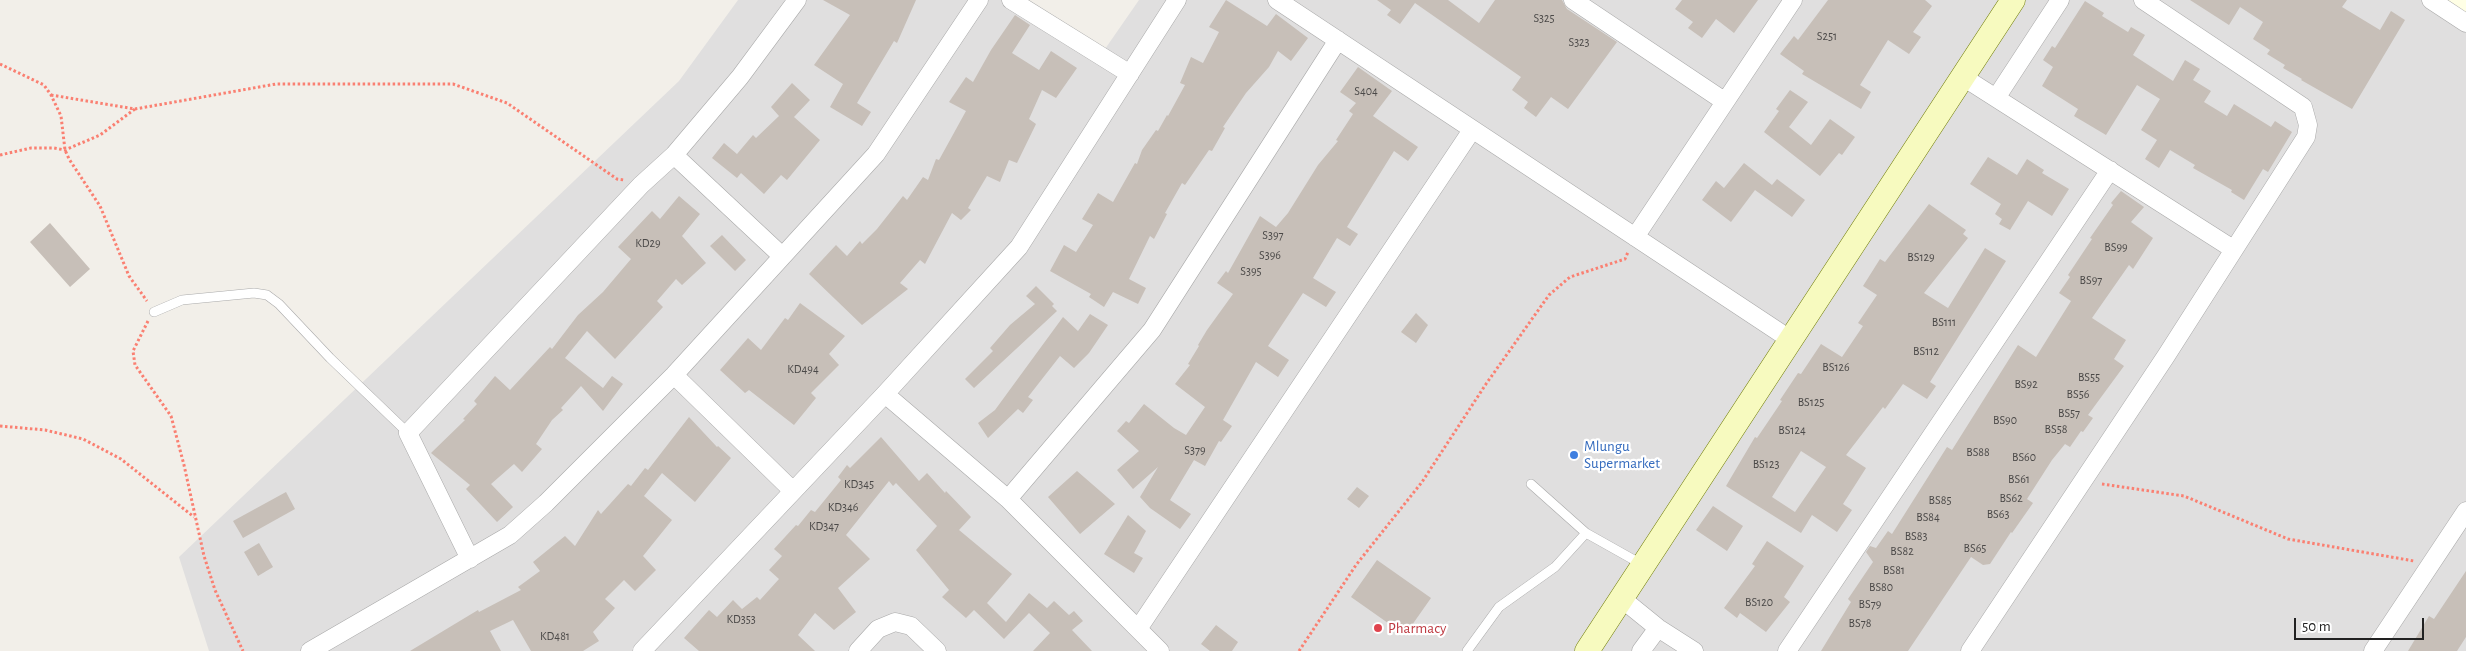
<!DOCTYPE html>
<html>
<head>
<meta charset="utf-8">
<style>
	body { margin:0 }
	#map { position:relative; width:2466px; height:651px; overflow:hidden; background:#f2efe9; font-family:"Alegreya Sans",sans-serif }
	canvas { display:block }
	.scale { position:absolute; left:2294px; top:618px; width:130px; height:22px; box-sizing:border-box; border:2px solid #222; border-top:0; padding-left:6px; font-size:15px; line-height:18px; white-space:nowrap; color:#222; -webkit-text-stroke:4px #fff; paint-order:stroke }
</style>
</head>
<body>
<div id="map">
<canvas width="2466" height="651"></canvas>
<div class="scale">50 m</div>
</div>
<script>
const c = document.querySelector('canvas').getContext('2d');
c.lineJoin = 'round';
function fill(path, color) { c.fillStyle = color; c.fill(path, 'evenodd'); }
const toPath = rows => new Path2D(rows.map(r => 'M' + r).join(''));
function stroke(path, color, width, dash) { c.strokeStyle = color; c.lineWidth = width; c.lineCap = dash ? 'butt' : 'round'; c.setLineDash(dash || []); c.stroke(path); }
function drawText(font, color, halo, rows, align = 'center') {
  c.font = font + ' "Alegreya Sans",sans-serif'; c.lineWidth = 4.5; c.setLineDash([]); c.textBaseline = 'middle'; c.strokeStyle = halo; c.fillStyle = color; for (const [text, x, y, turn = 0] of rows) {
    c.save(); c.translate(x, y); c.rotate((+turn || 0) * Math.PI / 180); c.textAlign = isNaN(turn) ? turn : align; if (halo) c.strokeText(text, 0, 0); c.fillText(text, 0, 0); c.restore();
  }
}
fill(toPath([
	[738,0,1025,0,1105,49,1139,0,2447,0,2466,13,2466,651,209,651,179,557,679,81]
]), '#e0dfdf');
fill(toPath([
	[2447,0,2466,0,2466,13,2466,12]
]), '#ffffe5');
fill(toPath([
	[823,0,916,0,897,43,894,41,857,103,871,112,862,126,830,107,843,84,814,65,850,15],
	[1226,0,1267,26,1276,14,1308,38,1291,61,1278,51,1269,67,1246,93,1223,127,1225,128,1212,151,1209,150,1185,185,1182,183,1165,213,1167,214,1154,239,1150,236,1129,279,1146,288,1138,304,1113,292,1104,307,1089,297,1091,294,1050,271,1064,245,1076,252,1093,225,1082,219,1098,193,1113,202,1135,163,1137,164,1142,150,1156,130,1158,131,1167,115,1168,116,1185,85,1180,83,1191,57,1203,63,1219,32,1209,27],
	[1377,0,1448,0,1479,23,1495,0,1562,0,1567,9,1617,42,1568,109,1551,97,1536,117,1524,108,1528,102,1512,90,1521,77,1415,3,1400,24,1387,15,1391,10],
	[1682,0,1758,0,1734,33,1716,19,1702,38,1688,28,1693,22,1675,9],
	[1828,0,1925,0,1932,6,1913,32,1921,37,1909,54,1888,40,1860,85,1871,92,1861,109,1802,74,1804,71,1780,54,1794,36,1798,40],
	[2190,0,2347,0,2342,7,2380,30,2391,11,2405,20,2352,109,2301,80,2302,79,2283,68,2285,65,2267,54,2270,50,2253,39,2263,22,2240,7,2229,25],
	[2085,1,2104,13,2102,16,2128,32,2131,27,2145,35,2133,55,2173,81,2185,60,2200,69,2193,80,2211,91,2204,102,2227,116,2234,104,2271,127,2275,121,2292,132,2268,172,2263,169,2244,200,2231,192,2232,190,2193,168,2195,165,2170,150,2159,168,2145,159,2157,140,2141,130,2160,99,2137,85,2106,135,2074,116,2078,109,2042,86,2053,67,2043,60,2052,46,2055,48],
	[1015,15,1030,25,1012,53,1039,70,1051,51,1077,68,1056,98,1042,90,1029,119,1036,124,1017,163,1009,160,1000,182,987,176,968,208,971,210,961,220,952,213,925,264,920,260,900,283,908,289,862,325,809,274,836,245,847,256,860,241,862,244,877,229,903,196,907,200,923,177,928,180,936,159,939,160,966,111,949,102,966,77,973,82,991,50],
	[1358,67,1392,91,1373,116,1418,147,1408,161,1394,151,1347,227,1358,234,1350,246,1337,238,1313,278,1336,292,1326,307,1303,293,1268,346,1289,360,1278,377,1256,362,1223,420,1232,426,1221,442,1219,441,1205,466,1194,460,1170,500,1191,514,1180,529,1150,508,1140,497,1158,467,1133,489,1117,470,1139,451,1117,431,1126,421,1129,423,1144,404,1174,428,1186,435,1205,407,1175,384,1190,365,1188,364,1199,346,1198,345,1207,330,1233,294,1217,283,1226,271,1228,273,1260,216,1276,227,1288,213,1318,165,1338,141,1336,140,1353,114,1349,111,1356,103,1340,92],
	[792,83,810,100,794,117,820,140,787,180,781,175,764,194,741,173,737,178,712,158,724,143,737,154,753,135,756,138,779,116,771,107],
	[1790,90,1808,102,1789,127,1811,145,1830,119,1855,137,1842,155,1839,153,1820,176,1764,132,1779,111,1776,109],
	[1988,157,2017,175,2027,159,2044,170,2042,173,2069,189,2052,216,2028,201,2010,230,1999,224,2002,219,1995,214,2001,204,1970,184],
	[1744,163,1772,185,1777,179,1805,200,1792,217,1755,190,1731,222,1702,200,1716,181,1724,188],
	[2121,191,2144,207,2131,222,2153,238,2133,269,2129,265,2092,318,2126,340,2114,359,2124,366,2088,415,2093,418,2083,432,2081,431,2070,447,2065,444,2052,460,2027,499,2033,503,2012,533,2011,532,1990,564,1983,565,1971,557,1908,651,1821,651,1851,602,1848,599,1873,562,1866,552,1870,546,1876,548,1888,531,1892,534,1947,447,1952,450,2018,345,2036,357,2071,301,2059,293,2070,277,2068,275,2092,239,2090,238,2113,205,2111,203],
	[679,196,700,214,682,236,706,263,682,285,676,279,657,301,663,307,615,359,587,331,565,358,603,388,612,376,623,384,603,411,581,386,561,408,563,410,552,420,536,444,542,449,522,472,514,464,491,484,513,507,497,522,466,489,470,485,431,453,465,420,463,419,477,404,474,401,495,376,510,390,550,347,552,349,578,315,603,292,631,259,618,247,652,211,660,219],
	[1929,204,1966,230,1963,234,1968,238,1924,293,1948,308,1985,248,2006,261,1930,382,1936,386,1927,399,1903,384,1885,409,1883,407,1846,455,1866,468,1843,504,1852,510,1837,532,1812,515,1801,533,1726,486,1755,437,1757,438,1782,401,1780,400,1798,373,1801,374,1821,344,1842,357,1863,326,1858,323,1877,295,1863,286,1880,259,1885,262],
	[1801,451,1826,467,1795,512,1772,497],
	[50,223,90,269,70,287,30,242],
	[722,235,746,260,735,271,710,246],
	[1036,286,1054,304,1052,306,1057,311,974,388,965,379,993,351,990,348,1010,325,1035,304,1026,296],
	[800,303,845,336,829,354,839,365,811,393,816,398,794,425,749,390,745,393,720,370,748,338,761,350,785,318,788,320],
	[1416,313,1428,325,1416,343,1401,332],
	[1090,314,1108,325,1089,353,1074,368,1060,356,1028,397,1033,400,1023,413,1018,409,988,438,978,423,995,410,1063,317,1078,331],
	[689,417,717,447,718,446,731,458,695,502,662,473,644,496,672,520,643,556,656,570,635,591,624,580,605,599,615,608,593,632,599,641,583,651,531,651,513,620,490,631,501,651,410,651,478,610,479,612,521,590,518,587,540,571,533,562,565,536,575,546,598,510,601,514,628,484,631,486,645,468,648,470],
	[881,437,919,481,927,473,945,493,946,491,971,517,959,530,1012,574,987,603,1006,622,1029,593,1047,608,1054,601,1069,615,1074,611,1083,621,1072,630,1092,651,1033,651,1050,633,1029,613,1004,639,974,610,966,618,942,597,949,590,916,550,937,526,896,483,893,486,889,481,846,535,870,559,838,588,856,612,834,630,815,613,798,635,815,651,699,651,684,638,709,610,717,617,733,600,742,609,757,597,760,600,779,579,769,570,782,556,774,549,796,525,798,526,811,510,815,512,841,480,838,477,847,465,850,468],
	[1077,471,1115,504,1080,534,1048,497],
	[1357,487,1369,496,1359,508,1347,499],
	[286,492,295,509,243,538,233,521],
	[1713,506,1743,526,1727,551,1696,530],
	[1128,515,1146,531,1134,553,1143,558,1134,573,1104,554],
	[1767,541,1804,566,1784,597,1790,602,1766,632,1740,613,1737,618,1724,608,1755,566,1752,564],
	[259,543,273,567,258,576,244,552],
	[1377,560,1431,598,1405,635,1351,597],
	[2466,571,2466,637,2457,651,2408,651,2429,616,2434,619],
	[1216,625,1238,642,1232,651,1210,651,1201,644]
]), '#c7bfb8');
const lane = toPath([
	[154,312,182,300,254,293,267,295,279,304,330,358,408,433],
	[1531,484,1586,533],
	[1467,651,1499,607,1555,567,1586,533,1643,565]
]);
const street = toPath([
	[1011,0,1130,74],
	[1277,0,1791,340],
	[1573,0,1724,101],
	[2431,0,2466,23],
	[1963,77,2233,249],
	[1996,98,2060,0],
	[674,155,782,256],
	[1635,237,1793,0],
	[674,375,793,491],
	[885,394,1008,499,1160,651],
	[1008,499,1152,330,1338,40],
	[470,559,408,433,641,185,674,155,740,77,797,0],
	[1621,598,1658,628,1694,651],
	[1138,629,1472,130],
	[310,651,510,535,546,503,674,375,876,154,979,0],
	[642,651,885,394,1019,247,1177,0],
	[858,651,878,629,895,622,911,626,937,651],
	[1641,651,1658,628],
	[1787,651,2110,170],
	[1970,651,2166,356,2306,137,2308,125,2303,107,2143,0],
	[2373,651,2466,511]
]);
const secondary = toPath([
	[1587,651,2013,0]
]);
stroke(lane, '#a9a9a9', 10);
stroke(street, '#a9a9a9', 19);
stroke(secondary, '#707d05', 25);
stroke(toPath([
	[0,64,44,85,51,95,61,116,65,150,69,159,100,206,129,276,147,301],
	[51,95,135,109,276,84,453,84,507,103,617,179,624,180],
	[0,155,31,148,54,148,65,150,100,135,135,109],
	[148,321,133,351,135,365,171,416,184,465,204,556,215,590,243,651],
	[0,426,45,430,83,439,121,459,194,517],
	[2102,484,2184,496,2288,539,2414,561],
	[1299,651,1356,565,1422,482,1486,384,1549,295,1570,277,1625,259,1628,252]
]), '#fa8072', 3, [2.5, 2.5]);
stroke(lane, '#fff', 9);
stroke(street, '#fff', 18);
stroke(secondary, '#f7fabf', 24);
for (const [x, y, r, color] of [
	[1574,455,5,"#3f7fe0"],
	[1378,628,5,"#e0444e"]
]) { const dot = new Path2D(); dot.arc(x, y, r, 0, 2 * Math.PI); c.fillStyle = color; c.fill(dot); stroke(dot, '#fff', 2); }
drawText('12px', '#4b4948', null, [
	["S325",1544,18],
	["S251",1827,36],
	["S323",1579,42],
	["S404",1366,91],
	["S397",1273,235],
	["KD29",648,243],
	["BS99",2116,247],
	["S396",1270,255],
	["BS129",1921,257],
	["S395",1251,271],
	["BS97",2091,280],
	["BS111",1944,322],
	["BS112",1926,351],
	["BS126",1836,367],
	["KD494",803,369],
	["BS55",2089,377],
	["BS92",2026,384],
	["BS56",2078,394],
	["BS125",1811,402],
	["BS57",2069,413],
	["BS90",2005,420],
	["BS58",2056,429],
	["BS124",1792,430],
	["S379",1195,450],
	["BS88",1978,452],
	["BS60",2024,457],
	["BS123",1766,464],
	["BS61",2019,479],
	["KD345",859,484],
	["BS62",2011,498],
	["BS85",1940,500],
	["KD346",843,507],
	["BS63",1998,514],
	["BS84",1928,517],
	["KD347",824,526],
	["BS83",1916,536],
	["BS65",1975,548],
	["BS82",1902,551],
	["BS81",1894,570],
	["BS80",1881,587],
	["BS120",1759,602],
	["BS79",1870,604],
	["KD353",741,619],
	["BS78",1860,623],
	["KD481",555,636]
]);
drawText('15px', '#366cbe', '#fff', [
	["Mlungu",1584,446],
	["Supermarket",1584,463]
], 'left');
drawText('15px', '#be3a42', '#fff', [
	["Pharmacy",1388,628]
], 'left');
</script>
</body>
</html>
